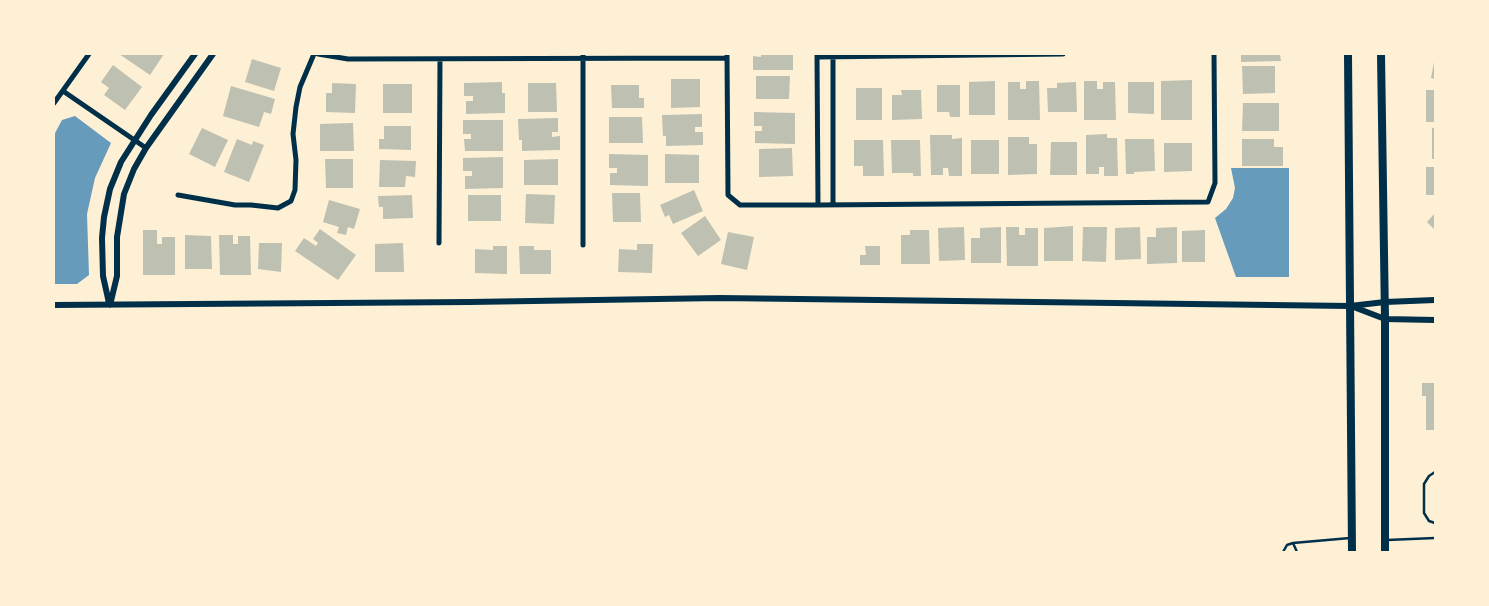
<!DOCTYPE html>
<html>
<head>
<meta charset="utf-8">
<style>
	body { margin:0 }
	#map { position:relative; width:1489px; height:606px; overflow:hidden; background:#fdf0d5; font-family:Rubik,sans-serif }
	canvas { display:block }
	.frame { position:absolute; inset:0; border:55px solid #fdf0d5; pointer-events:none }
</style>
</head>
<body>
<div id="map">
<canvas width="1489" height="606"></canvas>
<div class="frame"></div>
</div>
<script>
const c = document.querySelector('canvas').getContext('2d');
c.lineJoin = 'round';
function fill(path, color) { c.fillStyle = color; c.fill(path, 'evenodd'); }
const toPath = rows => new Path2D(rows.map(r => 'M' + r).join(''));
function stroke(path, color, width, dash) { c.strokeStyle = color; c.lineWidth = width; c.lineCap = dash ? 'butt' : 'round'; c.setLineDash(dash || []); c.stroke(path); }
fill(toPath([
	[75,116,111,143,95,178,87,214,89,275,77,284,54,284,54,135,62,120],
	[1231,168,1289,168,1289,277,1236,277,1215,218,1226,209,1233,198,1235,188]
]), '#669bbc');
fill(toPath([
	[119,54,164,54,150,75],
	[761,54,793,54,793,70,753,70,753,56,761,57],
	[1241,54,1280,54,1281,61,1241,62],
	[252,59,281,68,274,91,245,82],
	[1434,62,1435,62,1435,79,1431,78],
	[113,65,142,87,125,110,104,95,109,88,101,82],
	[1242,66,1275,66,1275,93,1243,94],
	[756,76,790,76,789,99,756,99],
	[671,79,700,79,700,107,671,108],
	[1192,80,1192,120,1161,120,1161,81],
	[995,81,995,115,969,115,969,82],
	[1026,81,1039,81,1040,120,1008,120,1008,82,1020,82,1020,89,1026,89],
	[1084,81,1097,81,1097,89,1103,89,1103,82,1115,82,1116,120,1084,120],
	[502,82,502,93,505,93,505,113,466,114,466,101,473,101,473,96,464,96,464,83],
	[1076,82,1077,112,1048,112,1047,88,1057,88,1057,83],
	[1128,82,1154,82,1154,114,1128,113],
	[332,83,356,84,355,113,326,112,326,93,332,93],
	[528,83,556,83,557,112,528,112],
	[383,84,412,84,412,113,383,113],
	[611,85,639,85,639,98,644,98,644,108,612,108],
	[937,85,960,85,960,117,950,117,949,112,937,112],
	[231,86,275,99,271,114,264,112,259,127,223,116],
	[856,88,882,88,882,120,856,120],
	[901,90,921,90,922,119,892,120,892,95,902,95],
	[1426,90,1435,90,1435,122,1426,122],
	[1243,103,1279,103,1279,131,1242,131],
	[754,112,795,113,795,144,755,143,755,131,762,131,762,126,754,126],
	[702,114,702,127,695,127,695,132,703,132,703,145,666,146,666,136,663,136,662,115],
	[609,117,642,117,643,143,609,143],
	[558,118,558,132,552,132,552,137,560,136,560,150,522,151,522,140,519,140,518,119],
	[463,120,503,120,503,151,465,151,464,139,471,139,471,134,463,134],
	[353,123,354,151,320,151,320,124],
	[384,126,411,126,411,150,379,149,379,139,384,139],
	[202,128,228,140,215,167,189,154],
	[1432,128,1435,128,1435,159,1432,159],
	[1107,134,1107,138,1117,138,1118,176,1104,176,1104,167,1099,167,1099,174,1086,174,1086,135],
	[930,135,952,135,952,139,962,138,962,176,949,176,948,168,943,168,943,175,931,175],
	[1008,137,1029,137,1029,144,1037,144,1037,174,1008,175],
	[237,139,252,145,253,141,264,145,249,182,224,172],
	[1125,139,1154,139,1155,171,1134,172,1134,174,1126,174],
	[1242,139,1274,139,1274,147,1283,147,1283,166,1242,166],
	[854,140,883,140,884,176,863,176,863,166,854,166],
	[891,140,920,140,921,176,913,176,913,173,892,173],
	[971,140,999,140,999,174,971,174],
	[1051,142,1077,142,1077,175,1050,175],
	[1164,143,1192,143,1192,171,1164,172],
	[792,148,793,176,759,177,759,149],
	[609,154,648,155,648,186,610,185,610,173,617,173,617,168,609,168],
	[665,154,699,155,699,183,665,183],
	[503,157,503,188,465,189,465,176,472,176,472,171,463,171,463,158],
	[325,159,353,159,353,188,326,188],
	[558,159,558,185,524,185,524,160],
	[380,160,416,161,415,177,406,176,405,187,379,187],
	[1426,167,1435,167,1435,195,1426,195],
	[694,190,703,211,673,224,669,215,665,217,660,205],
	[612,193,640,193,641,222,613,222],
	[526,194,555,195,554,224,525,223],
	[412,195,413,218,383,219,383,207,379,207,378,196],
	[468,195,501,195,501,221,468,221],
	[329,200,360,209,354,229,348,227,346,235,337,233,339,227,323,222],
	[1435,213,1435,230,1427,222],
	[705,216,721,240,698,256,681,233],
	[1073,226,1073,261,1044,261,1044,228],
	[964,227,965,260,939,261,938,228],
	[1001,227,1001,263,971,263,971,238,980,238,980,228],
	[1006,227,1019,227,1019,235,1025,235,1025,228,1038,228,1038,266,1007,266],
	[1083,227,1107,227,1106,262,1082,261],
	[1140,227,1141,259,1115,260,1115,228],
	[1177,227,1177,263,1147,264,1147,237,1156,237,1156,228],
	[320,229,356,255,338,280,295,251,304,238,316,246,318,243,313,239],
	[143,230,157,230,157,244,162,244,162,237,175,237,175,275,143,275],
	[910,230,929,230,930,264,901,264,901,235,910,235],
	[1205,230,1205,262,1182,262,1182,231],
	[728,232,754,237,747,270,721,264],
	[185,235,211,236,212,269,185,269],
	[219,235,233,235,233,244,238,244,238,236,250,236,251,275,220,275],
	[259,243,282,243,281,272,258,269],
	[403,243,404,272,375,272,375,244],
	[637,244,653,244,652,273,618,272,619,249,637,250],
	[493,246,507,246,507,274,475,273,475,249,493,250],
	[519,246,534,246,534,250,551,250,551,274,520,274],
	[865,246,880,246,880,265,860,265,860,255,866,255],
	[1422,383,1435,383,1435,430,1426,430,1426,396,1422,396]
]), '#bec0b2');
stroke(toPath([
	[1435,472,1429,476,1424,484,1424,513,1429,521,1435,523],
	[1387,540,1435,538],
	[1293,543,1297,552],
	[1283,552,1287,545,1293,543,1350,538]
]), '#003049', 2.5);
stroke(toPath([
	[318,54,348,59,727,58],
	[583,54,583,245],
	[727,54,728,195,740,205,818,205,1208,202,1215,183,1214,54],
	[817,54,818,205],
	[833,54,833,205],
	[817,57,1063,54],
	[63,91,146,148],
	[54,103,89,54],
	[178,195,235,205,251,205,278,208,291,201,295,190,296,160,293,134,296,107,300,87,314,54],
	[439,243,440,59]
]), '#003049', 5);
stroke(toPath([
	[109,303,103,276,102,238,104,217,110,189,121,162,151,115,195,54],
	[54,305,470,302,720,298,1350,306,1385,302,1435,300],
	[110,305,117,276,117,237,124,194,134,169,146,148,213,54],
	[1351,306,1385,319,1435,320]
]), '#003049', 6);
stroke(toPath([
	[1348,54,1352,552],
	[1381,54,1385,319,1385,552]
]), '#003049', 8);
</script>
</body>
</html>
